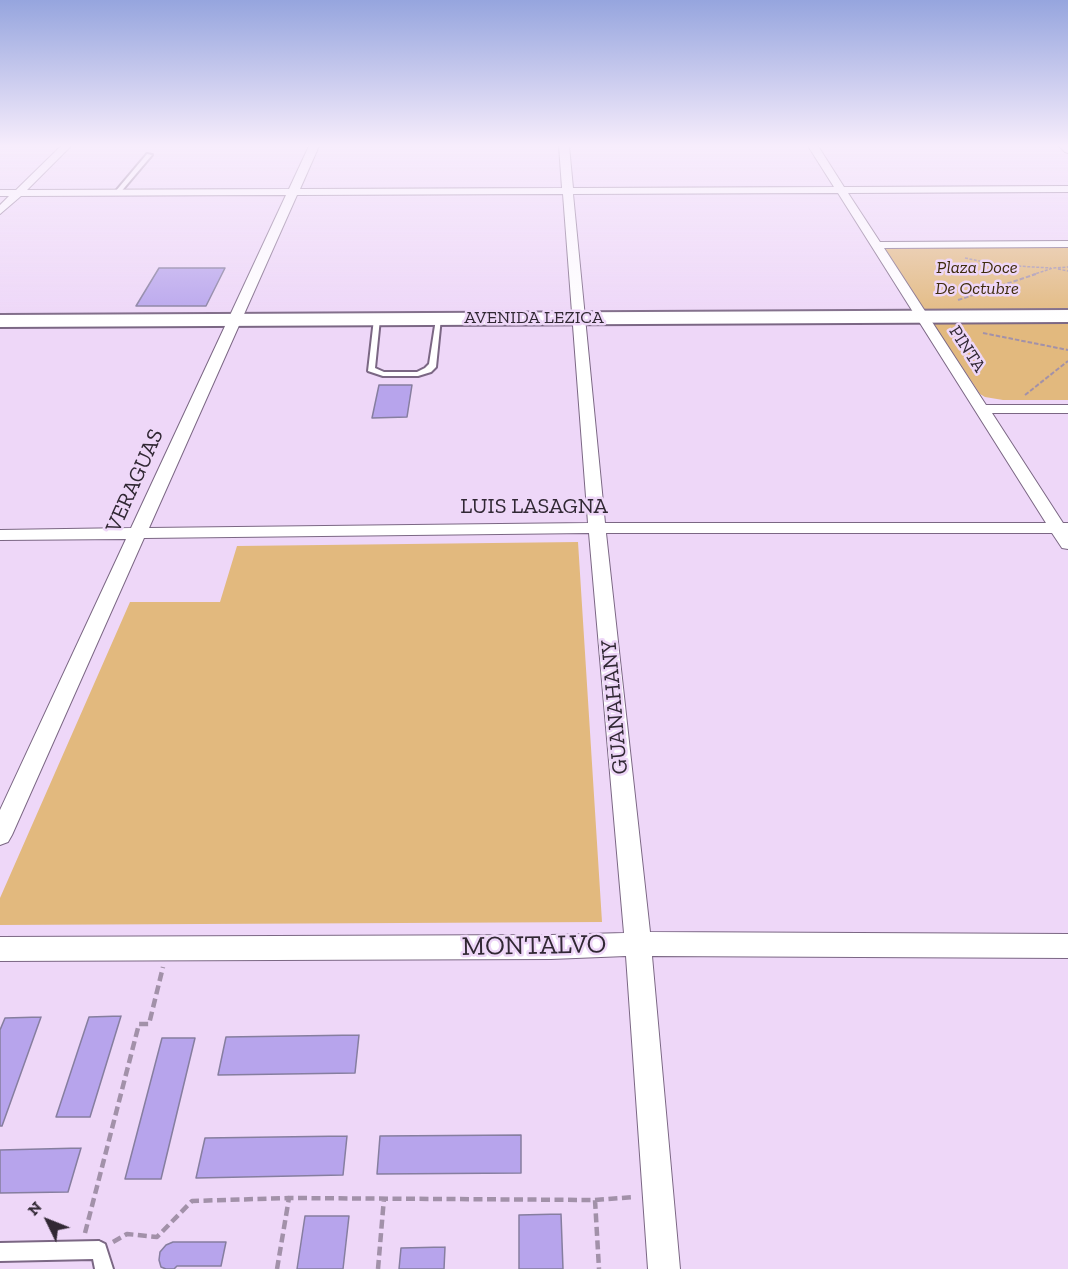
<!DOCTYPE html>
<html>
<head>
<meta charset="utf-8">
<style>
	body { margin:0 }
	#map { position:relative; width:1068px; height:1269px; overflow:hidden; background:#eed7f8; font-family:"Zilla Slab",serif }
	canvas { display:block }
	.north { position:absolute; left:18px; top:1191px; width:60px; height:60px; -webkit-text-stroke:4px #eed7f8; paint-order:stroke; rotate:313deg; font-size:16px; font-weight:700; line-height:24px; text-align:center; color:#312834 }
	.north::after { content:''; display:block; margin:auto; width:21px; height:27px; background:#312834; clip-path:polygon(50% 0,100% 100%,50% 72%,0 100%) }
</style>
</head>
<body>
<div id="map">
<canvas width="1068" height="1269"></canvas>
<div class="north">N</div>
</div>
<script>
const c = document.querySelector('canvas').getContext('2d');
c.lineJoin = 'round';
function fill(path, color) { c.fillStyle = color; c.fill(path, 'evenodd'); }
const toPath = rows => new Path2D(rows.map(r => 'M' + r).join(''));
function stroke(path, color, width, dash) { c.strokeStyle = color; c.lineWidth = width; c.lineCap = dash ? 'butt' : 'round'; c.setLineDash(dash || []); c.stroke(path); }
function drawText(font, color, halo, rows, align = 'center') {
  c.font = font + ' "Zilla Slab",serif'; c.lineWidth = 5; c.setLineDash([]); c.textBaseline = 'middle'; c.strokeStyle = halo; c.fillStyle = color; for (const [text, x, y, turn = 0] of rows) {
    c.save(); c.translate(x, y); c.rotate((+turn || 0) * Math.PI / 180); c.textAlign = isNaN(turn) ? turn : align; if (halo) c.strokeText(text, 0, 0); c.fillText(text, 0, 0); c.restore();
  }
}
fill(toPath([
	[1068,246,1068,311,936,312,925,309,921,306,885,249],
	[1068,320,1068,400,1003,400,985,397,980,394,933,323,935,321],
	[578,542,602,922,0,925,0,898,130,602,220,602,237,546]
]), '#e2b97e');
const building = toPath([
	[159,268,225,268,206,306,136,306,159,268],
	[379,385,412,385,407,417,372,418,379,385],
	[121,1016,90,1117,56,1117,89,1017,121,1016],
	[41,1017,2,1126,0,1126,0,1030,5,1018,41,1017],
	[359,1035,355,1073,218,1075,226,1037,359,1035],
	[162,1038,195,1038,161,1179,125,1179,162,1038],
	[521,1135,521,1173,377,1174,380,1136,521,1135],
	[347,1136,343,1175,196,1178,205,1138,347,1136],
	[81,1148,68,1192,0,1193,0,1150,81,1148],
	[561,1214,563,1269,519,1269,519,1215,561,1214],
	[305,1216,349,1216,343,1269,297,1269,305,1216],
	[173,1242,226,1242,221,1266,177,1266,174,1269,166,1269,161,1267,159,1260,160,1252,166,1245,173,1242],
	[445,1247,444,1269,399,1269,401,1248,445,1247]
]);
fill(building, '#b7a4ec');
stroke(building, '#867e9f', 1.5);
const lane = toPath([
	[147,154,152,155,119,194,115,194,115,192,147,154],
	[377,317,380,319,375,368,384,372,417,372,425,368,429,364,436,319,441,318,436,367,431,372,418,376,383,376,368,371,374,319,377,317],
	[99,1241,105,1244,113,1269,95,1269,93,1259,0,1261,0,1243,99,1241]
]);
const street = toPath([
	[61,146,71,146,27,190,289,189,309,146,319,146,300,189,562,188,559,146,569,146,573,188,834,187,808,146,818,146,844,187,1068,186,1068,192,848,193,880,242,1068,241,1068,247,884,248,986,405,1068,405,1068,413,992,413,1063,523,1068,523,1068,549,1062,548,1052,533,606,533,650,932,1068,934,1068,958,652,956,680,1269,648,1269,626,956,551,959,0,961,0,937,551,935,624,933,589,533,144,538,12,835,8,842,0,845,0,810,126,539,0,540,0,530,131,528,286,195,21,196,0,214,0,205,9,196,0,196,0,190,16,190,61,146],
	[838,193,1046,523,605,523,573,194,838,193],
	[563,194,588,523,149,528,297,195,563,194],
	[1059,146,1068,146,1068,153,1065,152,1059,146]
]);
const secondary = toPath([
	[1068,310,1068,322,0,327,0,315,1068,310]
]);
stroke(lane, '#7b6784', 4);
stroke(street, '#7b6784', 2);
stroke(secondary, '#7b6784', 4);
stroke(toPath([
	[965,258,999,265,1051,268],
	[1058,269,1068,271],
	[1032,275,1053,268,1068,267]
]), '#a291a9', 1.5, [3, 1.5]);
stroke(toPath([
	[958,300,1036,274],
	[983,333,1068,350],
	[1025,395,1068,361]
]), '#a291a9', 2, [4.5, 2]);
stroke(toPath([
	[595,1200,599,1269],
	[85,1233,139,1024,149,1024,163,967],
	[113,1242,127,1234,157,1237,192,1201,289,1198],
	[277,1269,289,1198,595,1200,635,1197],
	[378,1269,384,1198]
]), '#a291a9', 4.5, [9, 4.5]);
fill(lane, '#fff');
fill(street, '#fff');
fill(secondary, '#fff');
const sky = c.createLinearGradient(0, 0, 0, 324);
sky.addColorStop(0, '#96a5de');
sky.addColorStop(0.45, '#f7edfc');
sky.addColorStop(1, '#f7edfc00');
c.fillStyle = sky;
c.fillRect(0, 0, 1068, 324);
drawText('italic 18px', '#3e2b0c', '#eed7f8', [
	["Plaza Doce",977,268],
	["De Octubre",977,289]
]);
drawText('18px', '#312834', '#eed7f8', [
	["AVENIDA LEZICA",534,318],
	["PINTA",967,349,57]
]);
drawText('22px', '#312834', '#eed7f8', [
	["VERAGUAS",135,481,-66],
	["LUIS LASAGNA",534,507],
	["GUANAHANY",615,707,-95]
]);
drawText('27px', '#312834', '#eed7f8', [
	["MONTALVO",534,946,-1]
]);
</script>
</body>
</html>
